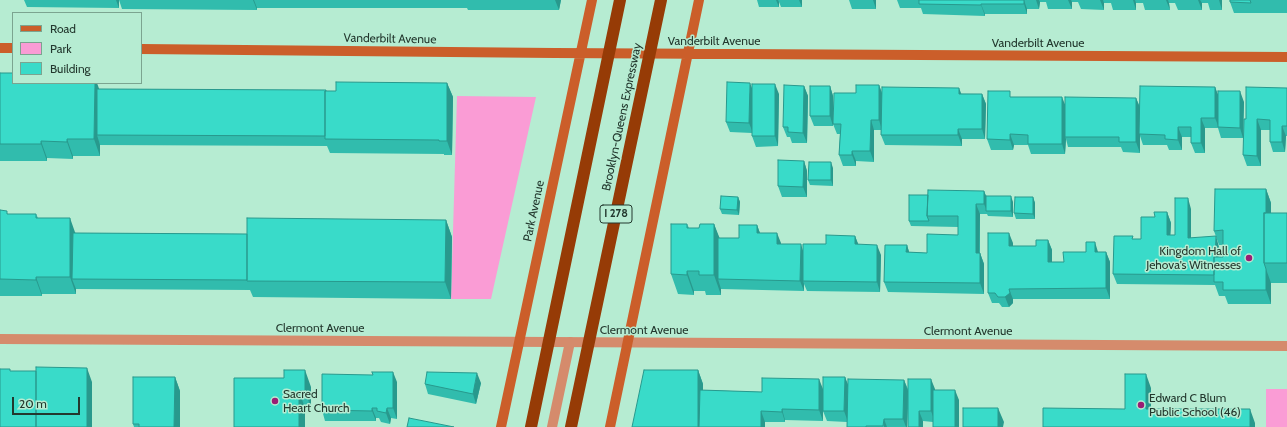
<!DOCTYPE html>
<html>
<head>
<meta charset="utf-8">
<style>
	body { margin:0 }
	#map { position:relative; width:1287px; height:427px; overflow:hidden; background:#b6ecd2; font-family:Cabin,sans-serif }
	canvas { display:block }
	.legend { position:absolute; left:12px; top:12px; width:130px; height:72px; box-sizing:border-box; background:#b6ecd2; border:1px solid #7ba490; margin:0; padding:5px 7px; list-style:none; font-size:12px; color:#23382e }
	.legend li { display:flex; align-items:center; gap:8px; height:20px }
	.legend b { width:20px; border:1px solid #7ba490 }
	.scale { position:absolute; left:12px; top:397px; width:68px; height:18px; box-sizing:border-box; border:2px solid #23382e; border-top:0; padding-left:5px; font-size:12px; line-height:14px; white-space:nowrap; color:#23382e; -webkit-text-stroke:3px #b6ecd2; paint-order:stroke }
</style>
</head>
<body>
<div id="map">
<canvas width="1287" height="427"></canvas>
<ul class="legend">
<li><b style="height:5px;background:#cb5e2a"></b>Road</li>
<li><b style="height:11px;background:#fa9cd5"></b>Park</li>
<li><b style="height:11px;background:#39dbc9"></b>Building</li>
</ul>
<div class="scale">20 m</div>
</div>
<script>
const c = document.querySelector('canvas').getContext('2d');
c.lineJoin = 'round';
function fill(path, color) { c.fillStyle = color; c.fill(path, 'evenodd'); }
const toPath = rows => new Path2D(rows.map(r => 'M' + r).join(''));
function stroke(path, color, width, dash) { c.strokeStyle = color; c.lineWidth = width; c.lineCap = dash ? 'butt' : 'round'; c.setLineDash(dash || []); c.stroke(path); }
function drawText(font, color, halo, rows, align = 'center') {
  c.font = font + ' Cabin,sans-serif'; c.lineWidth = 3; c.setLineDash([]); c.textBaseline = 'middle'; c.strokeStyle = halo; c.fillStyle = color; for (const [text, x, y, turn = 0] of rows) {
    c.save(); c.translate(x, y); c.rotate((+turn || 0) * Math.PI / 180); c.textAlign = isNaN(turn) ? turn : align; if (halo) c.strokeText(text, 0, 0); c.fillText(text, 0, 0); c.restore();
  }
}
fill(toPath([
	[457,96,536,97,491,299,451,299],
	[1266,389,1287,389,1287,427,1266,427]
]), '#fa9cd5');
stroke(toPath([
	[552,427,570,342]
]), '#d58b6c', 10);
stroke(toPath([
	[0,339,1287,346]
]), '#d58b6c', 10);
stroke(toPath([
	[0,48,13,48],
	[141,49,554,53,1287,57],
	[501,427,592,0],
	[610,427,699,0]
]), '#cb5e2a', 10);
stroke(toPath([
	[531,427,620,0],
	[571,427,661,0]
]), '#963b06', 12);
fill(toPath([
	[24,0,119,0,119,8,27,7],
	[119,0,561,0,559,10,468,10,467,8,257,8,257,10,122,9],
	[757,0,802,0,802,7,781,7,779,2,779,7,759,7],
	[849,0,1222,0,1222,10,1210,10,1208,3,1202,3,1202,10,1178,10,1175,3,1169,3,1170,10,1145,10,1143,3,1136,3,1136,10,1113,10,1111,3,1104,3,1104,10,1081,9,1078,2,1072,2,1072,9,1048,9,1046,2,1040,2,1039,9,1027,9,1027,14,985,14,985,16,923,14,921,8,900,8,897,0,876,0,876,9,852,9],
	[1230,0,1287,0,1287,13,1234,13,1230,2],
	[0,73,99,89,336,91,447,83,453,97,452,155,444,155,444,154,330,153,327,146,100,145,100,156,73,156,73,159,47,158,47,161,0,161],
	[879,85,882,93,982,94,986,104,985,139,962,139,962,146,885,145,881,135,881,130,874,130,874,162,856,161,856,166,843,166,839,155,840,134,837,134,833,124,833,126,814,126,810,116,830,86,833,96,833,123,856,93],
	[804,86,808,96,807,143,792,143,790,137,787,137,783,127],
	[1215,87,1218,96,1244,102,1243,138,1221,138,1218,128,1205,128,1205,153,1195,153,1191,143,1191,137,1182,137,1182,150,1169,150,1167,145,1143,145,1140,136,1140,153,1123,152,1121,147,1068,147,1066,139,1065,154,1031,154,1028,145,1014,145,1013,150,991,150,987,139,1012,97,1065,104,1136,98,1140,107],
	[1287,88,1287,136,1286,136,1285,152,1273,152,1270,142,1270,130,1261,130,1261,166,1247,166,1243,155,1246,119],
	[752,90,779,94,778,146,756,147,752,136,752,133,730,132,726,122],
	[804,161,807,171,807,197,782,197,778,186],
	[833,168,833,186,810,185,808,180],
	[1266,189,1271,203,1271,213,1287,213,1287,283,1271,283,1271,304,1228,304,1225,296,1219,296,1215,285,1117,284,1113,274,1134,239,1141,239,1155,217,1167,212,1171,223,1170,235,1175,235,1191,209,1191,238,1219,247,1219,257,1223,257,1223,245,1219,245,1214,231],
	[984,191,986,196,1013,202,1013,217,988,216,987,214,980,214,980,253,984,264,984,294,888,292,884,282,907,245,909,252,927,253,958,235,958,227,911,226,909,221,928,195],
	[738,197,740,202,739,215,722,214,720,209],
	[1033,197,1035,203,1035,219,1016,219,1014,213],
	[0,210,8,214,36,214,38,218,76,233,247,234,446,220,452,237,451,299,253,297,250,290,76,289,76,294,42,294,42,296,0,296],
	[687,224,689,228,699,228,714,224,719,238,739,238,757,225,760,233,781,243,781,244,803,251,855,236,858,244,881,255,880,292,807,291,804,284,804,291,721,289,721,295,706,295,705,291,694,291,694,295,678,294,671,274],
	[1048,240,1052,250,1052,262,1064,262,1098,252,1106,252,1110,262,1110,299,1013,299,1013,303,1009,307,1002,307,999,303,992,303,988,293,1013,243,1013,246,1036,246],
	[698,370,703,384,703,390,762,392,823,389,845,377,848,386,904,380,908,389,935,390,959,400,933,422,923,421,908,408,907,427,847,427,847,422,827,421,823,411,823,392,823,421,785,420,785,422,765,422,765,427,632,427],
	[175,377,180,391,180,427,134,427,133,424],
	[234,378,311,387,311,408,305,408,305,427,234,427],
	[397,382,397,419,391,418,390,424,381,422,379,418,376,418,376,421,325,421,322,410],
	[481,383,476,404,428,394,425,384]
]), '#31bcad');
fill(toPath([
	[116,0,119,0,119,8],
	[253,0,254,0,257,8,257,10],
	[555,0,561,0,559,10],
	[776,0,778,0,779,2,779,7],
	[799,0,802,0,802,7],
	[873,0,876,0,876,9],
	[1024,0,1027,9,1027,14,1024,4],
	[1036,0,1039,0,1040,2,1039,9],
	[1068,0,1071,0,1072,2,1072,9],
	[1100,0,1103,0,1104,3,1104,10],
	[1133,0,1135,0,1136,3,1136,10],
	[1166,0,1168,0,1169,3,1170,10],
	[1198,0,1200,0,1202,3,1202,10],
	[1219,0,1222,0,1222,10],
	[981,4,985,14,985,16,981,5],
	[95,83,97,83,101,94,97,135,100,145,100,156,94,139],
	[447,83,453,97,452,155,447,141],
	[750,83,754,93,753,133,749,123],
	[775,84,779,94,778,146,775,136],
	[879,85,883,96,882,130,879,120],
	[804,86,808,96,807,143,803,133],
	[830,86,833,96,833,126,830,116],
	[1215,87,1219,97,1219,128,1215,118],
	[959,88,963,98,959,94],
	[1240,91,1244,102,1243,138,1240,128],
	[982,94,986,104,985,139,982,129],
	[1062,97,1066,107,1065,137,1066,139,1065,154,1062,144],
	[1136,98,1140,108,1140,153,1136,142],
	[1201,118,1205,128,1205,153,1201,143],
	[1257,119,1261,130,1261,166,1257,156],
	[871,120,874,130,874,162,870,151],
	[1282,126,1286,136,1285,152,1282,142],
	[1178,127,1182,137,1182,150,1178,140],
	[958,129,962,139,962,146,958,135],
	[1010,134,1014,145,1013,150,1010,140],
	[67,139,73,156,73,159,67,142],
	[41,141,47,158,47,161,41,144],
	[852,151,856,161,856,166,852,155],
	[804,161,807,171,807,197,803,187],
	[831,162,833,168,833,186,831,180],
	[1266,189,1271,203,1271,263,1266,263],
	[984,191,988,201,987,211,984,204],
	[1011,196,1013,202,1013,217,1011,211],
	[738,197,740,202,739,215,737,210],
	[1033,197,1035,203,1035,219,1033,214],
	[1188,198,1191,209,1191,248,1188,238],
	[976,204,980,214,979,264,976,253],
	[1167,212,1171,223,1170,245,1167,235],
	[70,218,76,235,72,279,76,289,76,294,70,277],
	[446,220,452,237,451,299,445,282],
	[714,224,722,244,718,279,721,289,721,295,714,275],
	[757,225,761,236,757,233],
	[777,233,781,243,780,254,777,244],
	[1009,233,1013,243,1013,256,1009,246],
	[855,236,859,246,855,244],
	[1216,236,1219,247,1219,282,1215,275],
	[1048,240,1052,250,1052,272,1048,262],
	[1095,242,1098,252,1095,252],
	[801,244,804,254,803,281,804,284,804,291,800,281],
	[877,245,881,255,880,292,877,282],
	[907,245,910,255,906,252],
	[1106,252,1110,262,1110,299,1106,288],
	[980,253,984,264,984,294,980,283],
	[1266,269,1271,283,1271,304,1266,290],
	[687,271,694,291,694,295,687,275],
	[36,277,42,294,42,296,36,280],
	[1009,289,1013,299,1013,303,1009,307,1005,297],
	[87,368,92,382,92,427,87,427],
	[305,370,311,387,311,408,305,391],
	[698,370,703,384,703,427,698,427],
	[393,372,397,382,397,419,393,408],
	[477,373,481,383,476,404,473,394],
	[1146,374,1151,388,1151,423,1146,409],
	[175,377,180,391,180,427,174,427],
	[845,377,849,387,848,422,844,411],
	[819,379,823,389,823,421,819,410],
	[931,379,935,389,935,422,931,411],
	[904,380,908,391,907,427,906,427,903,419],
	[955,390,959,400,959,427,955,427],
	[299,391,305,408,305,427,299,427],
	[372,408,376,418,376,421,372,411],
	[387,408,391,418,390,424,386,413],
	[998,408,1004,422,1003,427,998,427],
	[782,409,785,420,785,422,782,412],
	[1250,409,1255,423,1255,427,1250,427],
	[761,411,765,422,765,427,761,427],
	[919,411,923,421,923,427,919,427],
	[884,419,887,427,884,427]
]), '#28998d');
const building = toPath([
	[919,0,1024,0,1024,4,981,4,981,5,919,4,919,0],
	[1230,0,1250,0,1251,3,1230,2,1230,0],
	[0,73,13,73,13,83,95,83,94,139,67,139,67,142,41,141,41,144,0,144,0,73],
	[336,82,447,83,447,141,439,141,439,140,325,139,325,91,336,91,336,82],
	[727,82,750,83,749,123,726,122,727,82],
	[752,84,775,84,775,136,752,136,752,84],
	[784,85,804,86,803,133,788,132,788,127,783,127,784,85],
	[856,85,879,85,879,120,871,120,870,151,852,151,852,155,839,155,841,124,833,124,834,93,856,93,856,85],
	[810,86,830,86,830,116,810,116,810,86],
	[1140,86,1215,87,1215,118,1201,118,1201,143,1191,143,1191,127,1178,127,1178,140,1165,139,1165,135,1139,134,1140,86],
	[882,87,959,88,959,94,982,94,982,129,958,129,958,135,881,135,882,87],
	[1246,87,1287,88,1287,126,1282,126,1282,142,1270,142,1270,120,1257,119,1257,156,1243,155,1244,119,1246,119,1246,87],
	[97,89,326,90,326,91,325,91,325,136,97,135,97,89],
	[988,91,1010,91,1010,97,1062,97,1062,144,1028,144,1028,135,1010,134,1010,140,987,139,988,91],
	[1218,91,1240,91,1240,128,1218,127,1218,91],
	[1065,97,1136,98,1136,142,1119,142,1119,137,1065,137,1065,97],
	[778,160,804,161,803,187,778,186,778,160],
	[809,162,831,162,831,180,808,180,809,162],
	[1215,189,1266,189,1266,213,1264,213,1264,263,1266,269,1266,290,1223,290,1223,282,1214,282,1214,257,1223,257,1223,230,1214,231,1215,189],
	[928,190,984,191,984,204,976,204,976,253,980,253,980,283,884,282,885,245,907,245,906,252,927,253,927,234,958,235,958,216,927,216,928,190],
	[909,195,928,195,927,216,929,221,909,221,909,195],
	[721,196,738,197,737,210,720,209,721,196],
	[986,196,1011,196,1011,211,986,211,986,196],
	[1015,197,1033,197,1033,214,1014,213,1015,197],
	[1175,198,1188,198,1188,238,1216,236,1215,257,1214,257,1214,275,1113,274,1114,236,1133,236,1132,239,1141,239,1141,217,1155,217,1154,212,1167,212,1167,235,1175,235,1175,198],
	[0,210,7,211,7,214,36,214,36,218,70,218,70,277,36,277,36,280,0,279,0,210],
	[1264,213,1287,213,1287,263,1264,263,1264,213],
	[247,218,446,220,445,282,247,281,247,218],
	[671,224,687,224,687,228,699,228,700,224,714,224,714,275,699,275,699,271,687,271,687,275,671,274,671,224],
	[739,225,757,225,757,233,777,233,777,244,801,244,800,281,718,279,718,238,739,238,739,225],
	[73,233,247,234,247,280,72,279,73,233],
	[988,233,1009,233,1009,246,1036,246,1036,240,1048,240,1048,262,1064,262,1063,252,1086,252,1086,242,1095,242,1095,252,1106,252,1106,288,1009,289,1010,293,1005,297,998,297,995,293,988,293,988,233],
	[826,235,855,236,855,244,877,245,877,282,803,281,803,244,826,244,826,235],
	[36,367,87,368,87,427,36,427,36,367],
	[0,369,10,369,10,371,36,371,36,427,0,427,0,369],
	[284,370,305,370,305,391,299,391,299,427,234,427,234,378,284,378,284,370],
	[644,370,698,370,698,427,632,427,644,370],
	[372,372,393,372,393,408,387,408,386,413,377,411,377,408,372,408,372,411,322,410,322,374,373,375,372,372],
	[427,372,477,373,473,394,425,384,427,372],
	[1125,374,1146,374,1146,409,1250,409,1250,427,1043,427,1043,408,1125,409,1125,374],
	[133,377,175,377,174,427,139,427,139,424,133,424,133,377],
	[823,377,845,377,844,411,823,411,823,377],
	[762,378,819,379,819,410,782,409,782,412,761,411,761,427,699,427,700,390,762,392,762,378],
	[848,379,904,380,903,419,884,419,883,426,866,426,866,427,847,427,848,379],
	[908,379,931,379,931,411,919,411,919,427,908,427,908,379],
	[933,390,955,390,955,427,933,427,933,390],
	[963,408,998,408,998,427,963,427,963,408],
	[409,418,454,427,407,427,409,418]
]);
fill(building, '#39dbc9');
stroke(building, '#28998d', 1);
for (const [x, y, r, color] of [
	[1249,258,4,"#9a1d74"],
	[275,401,4,"#9a1d74"],
	[1141,405,4,"#9a1d74"]
]) { const dot = new Path2D(); dot.arc(x, y, r, 0, 2 * Math.PI); c.fillStyle = color; c.fill(dot); stroke(dot, '#b6ecd2', 1.5); }
for (const [x, y, w] of [
	[616,214,32]
]) { const box = new Path2D(); box.roundRect(x - w / 2, y - 9, w, 18, 3); c.fillStyle = '#b6ecd2'; c.fill(box); stroke(box, '#23382e', 1); }
drawText('bold 11px', '#23382e', null, [
	["I 278",616,214]
]);
drawText('12px', '#23382e', '#b6ecd2', [
	["Vanderbilt Avenue",390,39,1],
	["Vanderbilt Avenue",714,41],
	["Vanderbilt Avenue",1038,43],
	["Brooklyn-Queens Expressway",622,117,-78],
	["Park Avenue",534,211,-78],
	["Clermont Avenue",320,328],
	["Clermont Avenue",644,330],
	["Clermont Avenue",968,331]
]);
drawText('12px', '#23382e', '#b6ecd2', [
	["Kingdom Hall of",1241,251,"right"],
	["Jehova's Witnesses",1241,265,"right"],
	["Sacred",283,394],
	["Heart Church",283,408],
	["Edward C Blum",1149,398],
	["Public School (46)",1149,412]
], 'left');
</script>
</body>
</html>
